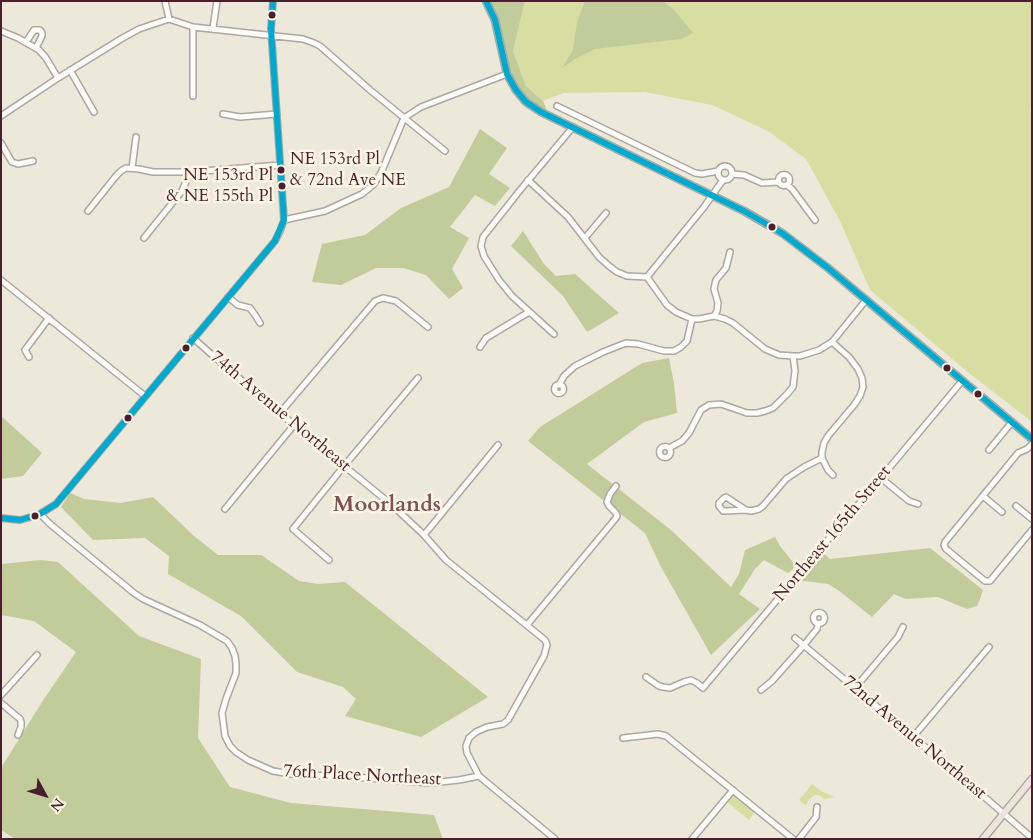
<!DOCTYPE html>
<html>
<head>
<meta charset="utf-8">
<style>
	body { margin:0 }
	#map { position:relative; width:1033px; height:840px; overflow:hidden; background:#ece8da; font-family:Cardo,serif }
	canvas { display:block }
	.frame { position:absolute; inset:0; border:2px solid #4a1f2b; pointer-events:none }
	.north { position:absolute; left:20px; top:770px; width:50px; height:50px; -webkit-text-stroke:4px #fcf5e5; paint-order:stroke; rotate:129deg; font-size:14px; font-weight:700; line-height:20px; text-align:center; color:#4a1f2b }
	.north::after { content:''; display:block; margin:auto; width:18px; height:22px; background:#4a1f2b; clip-path:polygon(50% 0,100% 100%,50% 72%,0 100%) }
</style>
</head>
<body>
<div id="map">
<canvas width="1033" height="840"></canvas>
<div class="frame"></div>
<div class="north">N</div>
</div>
<script>
const c = document.querySelector('canvas').getContext('2d');
c.lineJoin = 'round';
function fill(path, color) { c.fillStyle = color; c.fill(path, 'evenodd'); }
const toPath = rows => new Path2D(rows.map(r => 'M' + r).join(''));
function stroke(path, color, width, dash) { c.strokeStyle = color; c.lineWidth = width; c.lineCap = dash ? 'butt' : 'round'; c.setLineDash(dash || []); c.stroke(path); }
function drawText(font, color, halo, rows, align = 'center') {
  c.font = font + ' Cardo,serif'; c.lineWidth = 5; c.setLineDash([]); c.textBaseline = 'middle'; c.strokeStyle = halo; c.fillStyle = color; for (const [text, x, y, turn = 0] of rows) {
    c.save(); c.translate(x, y); c.rotate((+turn || 0) * Math.PI / 180); c.textAlign = isNaN(turn) ? turn : align; if (halo) c.strokeText(text, 0, 0); c.fillText(text, 0, 0); c.restore();
  }
}
fill(toPath([
	[525,1,956,1,957,2,964,1,1032,1,1032,107,1030,111,1032,113,1032,422,969,373,870,290,840,221,806,159,768,131,712,105,645,92,563,93,543,101,526,86,513,51],
	[812,784,821,791,834,797,824,799,819,795,815,795,809,799,806,805,804,804,799,800],
	[732,796,737,796,755,812,749,820,727,802]
]), '#d8dda2');
fill(toPath([
	[485,1,525,1,513,51,526,86,543,101,550,118,531,109,516,95,507,74,495,20],
	[585,1,663,1,674,10,693,33,681,39,595,49,575,59,562,68,573,50,577,22],
	[480,129,507,148,489,174,510,188,495,206,475,195,450,227,469,238,452,269,463,288,449,299,426,275,403,268,376,268,341,285,312,282,322,244,365,235,401,208,449,187],
	[523,231,544,264,556,276,575,274,619,313,587,332,563,296,511,246],
	[669,358,674,384,677,413,644,422,587,464,671,530,731,587,739,574,745,550,775,537,780,546,796,566,788,573,764,560,755,569,739,594,760,609,711,655,661,567,645,533,528,441,540,427,642,363],
	[1,416,42,453,23,476,1,479],
	[70,493,84,499,121,503,153,497,194,536,218,555,261,555,299,581,318,584,345,582,488,697,421,737,345,716,356,699,343,687,297,672,241,616,168,574,169,556,145,538,93,540,61,507],
	[930,548,983,590,980,599,977,606,967,609,938,597,906,599,894,594,872,617,838,590,828,584,805,581,793,583,820,550,830,559],
	[41,560,58,562,139,636,201,659,198,738,230,787,291,803,434,815,443,839,15,839,1,830,1,768,44,699,76,652,34,621,1,615,1,564]
]), '#c1cc9a');
const minor = toPath([
	[165,1,169,19],
	[169,19,193,27,303,39,314,43,320,46,370,90,445,151],
	[193,27,193,96],
	[213,28,217,1],
	[1,31,18,38,39,50,46,58,58,78],
	[26,42,34,30,40,30,42,33,42,36,36,48],
	[70,70,94,112],
	[557,106,695,173,702,174,718,171],
	[223,114,240,117,277,114],
	[1,116,58,78,121,39,139,29,169,19],
	[1,143,12,162,18,164,33,161],
	'718 173a7 7 0 1 1 14 0a7 7 0 1 1-14 0Z',
	[132,168,136,137],
	[732,174,744,175,762,183,778,182],
	'778.5 180a5.5 5.5 0 1 1 11 0a5.5 5.5 0 1 1-11 0Z',
	[528,180,568,217,599,257,609,266,617,272,627,276,647,277,667,305,676,312,692,319,699,319,714,316,725,319,733,323,765,349,779,355,793,356],
	[787,185,792,189,815,220],
	[88,211,116,176,121,171,126,168,139,169,153,172,190,172,280,165],
	[284,220,325,211,362,194,373,185,381,173,404,118,421,107,507,74],
	[144,238,182,191,190,172],
	[585,238,606,213],
	[647,277,704,207,723,180],
	[1,280,145,396],
	[228,297,238,305,250,308,255,315,260,323],
	[714,316,717,311,718,303,714,289,715,284,716,280,726,268,730,252],
	[554,334,512,296,499,280,484,256,481,246,483,237,521,189,573,127],
	[193,338,210,353,294,425,392,505,424,535,446,560,545,640,547,645,544,656,508,720,503,724,487,727,476,732,469,738,466,746,467,753,479,776,555,839],
	[480,347,486,338,529,312],
	[29,357,25,350,49,318],
	'554.5 389a4.5 4.5 0 1 1 9 0a4.5 4.5 0 1 1-9 0Z',
	[559,385,564,376,575,366,603,352,626,343,638,344,664,351,674,351,681,347,687,341,692,319],
	[280,413,375,301,383,298,396,301,428,327],
	[1032,444,1027,449,1018,453,945,542,944,545,946,549,985,581,990,581,1032,530],
	'659.5 452a5.5 5.5 0 1 1 11 0a5.5 5.5 0 1 1-11 0Z',
	[669,448,682,441,689,433,701,410,709,405,721,404,747,413,757,413,765,411,773,408,787,394,793,387,795,371,793,356,800,356,819,350,832,342,866,300],
	[989,450,1012,422],
	[822,458,828,470,833,475],
	[881,478,909,501,918,504],
	[983,496,1002,512],
	[1016,506,1032,519],
	[225,509,294,425],
	[746,510,723,511,719,506,719,503,724,498,726,497,746,510,751,511,759,509,763,506,786,479,804,467,822,458,822,452,824,443,828,436,854,405,860,396,863,387,862,378,858,369,849,357,832,342],
	[40,514,50,524,134,593,143,599,200,625,227,641,232,648,235,656,236,664,236,673,226,699,222,713,225,736,230,746,236,752,248,760,273,771,291,774,369,778,430,783,459,780,479,776],
	[1,518,20,520,31,517,40,514,56,504,275,241,280,231,284,220,271,29,273,1],
	[424,535,498,445],
	[329,560,293,529,344,466,418,378],
	'813.5 618a5.5 5.5 0 1 1 11 0a5.5 5.5 0 1 1-11 0Z',
	[527,625,616,518,617,516,616,513,609,506,607,502,610,494,616,486],
	[795,638,974,788,1032,838],
	[646,677,659,686,663,687,670,688,684,682,691,680,697,683,703,688,819,550,864,498,962,381],
	[855,688,898,637,903,627],
	[761,690,772,681,804,645,817,629,818,624],
	[1,695,37,655],
	[1,703,20,719,21,722,21,727,18,735],
	[913,737,989,647],
	[623,738,658,734,666,736,793,839],
	[692,839,733,790],
	[799,839,816,817,817,807]
]);
const major = toPath([
	[486,1,495,20,507,74,516,90,526,102,541,112,744,211,782,233,828,268,1032,439],
	[983,839,1032,779]
]);
stroke(minor, '#aea6a0', 8);
stroke(major, '#aea6a0', 9);
stroke(minor, '#fcfcf9', 5);
stroke(major, '#ede5dd', 6);
stroke(toPath([
	[486,1,495,20,507,74,516,90,526,102,541,112,744,211,782,233,828,268,1032,439],
	[1,518,20,520,40,514,56,504,275,241,284,220,271,29,273,1]
]), '#00a9ce', 6);
for (const [x, y, r, color] of [
	[272,15,4.5,"#4a1f2b"],
	[281,170,4.5,"#4a1f2b"],
	[282,186,4.5,"#4a1f2b"],
	[772,227,4.5,"#4a1f2b"],
	[186,348,4.5,"#4a1f2b"],
	[947,368,4.5,"#4a1f2b"],
	[978,394,4.5,"#4a1f2b"],
	[128,418,4.5,"#4a1f2b"],
	[35,516,4.5,"#4a1f2b"]
]) { const dot = new Path2D(); dot.arc(x, y, r, 0, 2 * Math.PI); c.fillStyle = color; c.fill(dot); stroke(dot, '#fcf5e5', 2); }
drawText('17px', '#4a1f2b', '#fcf5e5', [
	["NE 153rd Pl",290,160],
	["& 72nd Ave NE",290,181],
	["NE 153rd Pl",273,176,"right"],
	["& NE 155th Pl",273,197,"right"]
], 'left');
drawText('18px', '#4a1f2b', '#fcf5e5', [
	["74th Avenue Northeast",280,412,40],
	["Northeast 165th Street",833,534,-50],
	["72nd Avenue Northeast",914,738,40],
	["76th Place Northeast",362,776,3]
]);
drawText('bold 22px', '#7f5152', '#fcf5e5', [
	["Moorlands",387,506]
]);
</script>
</body>
</html>
